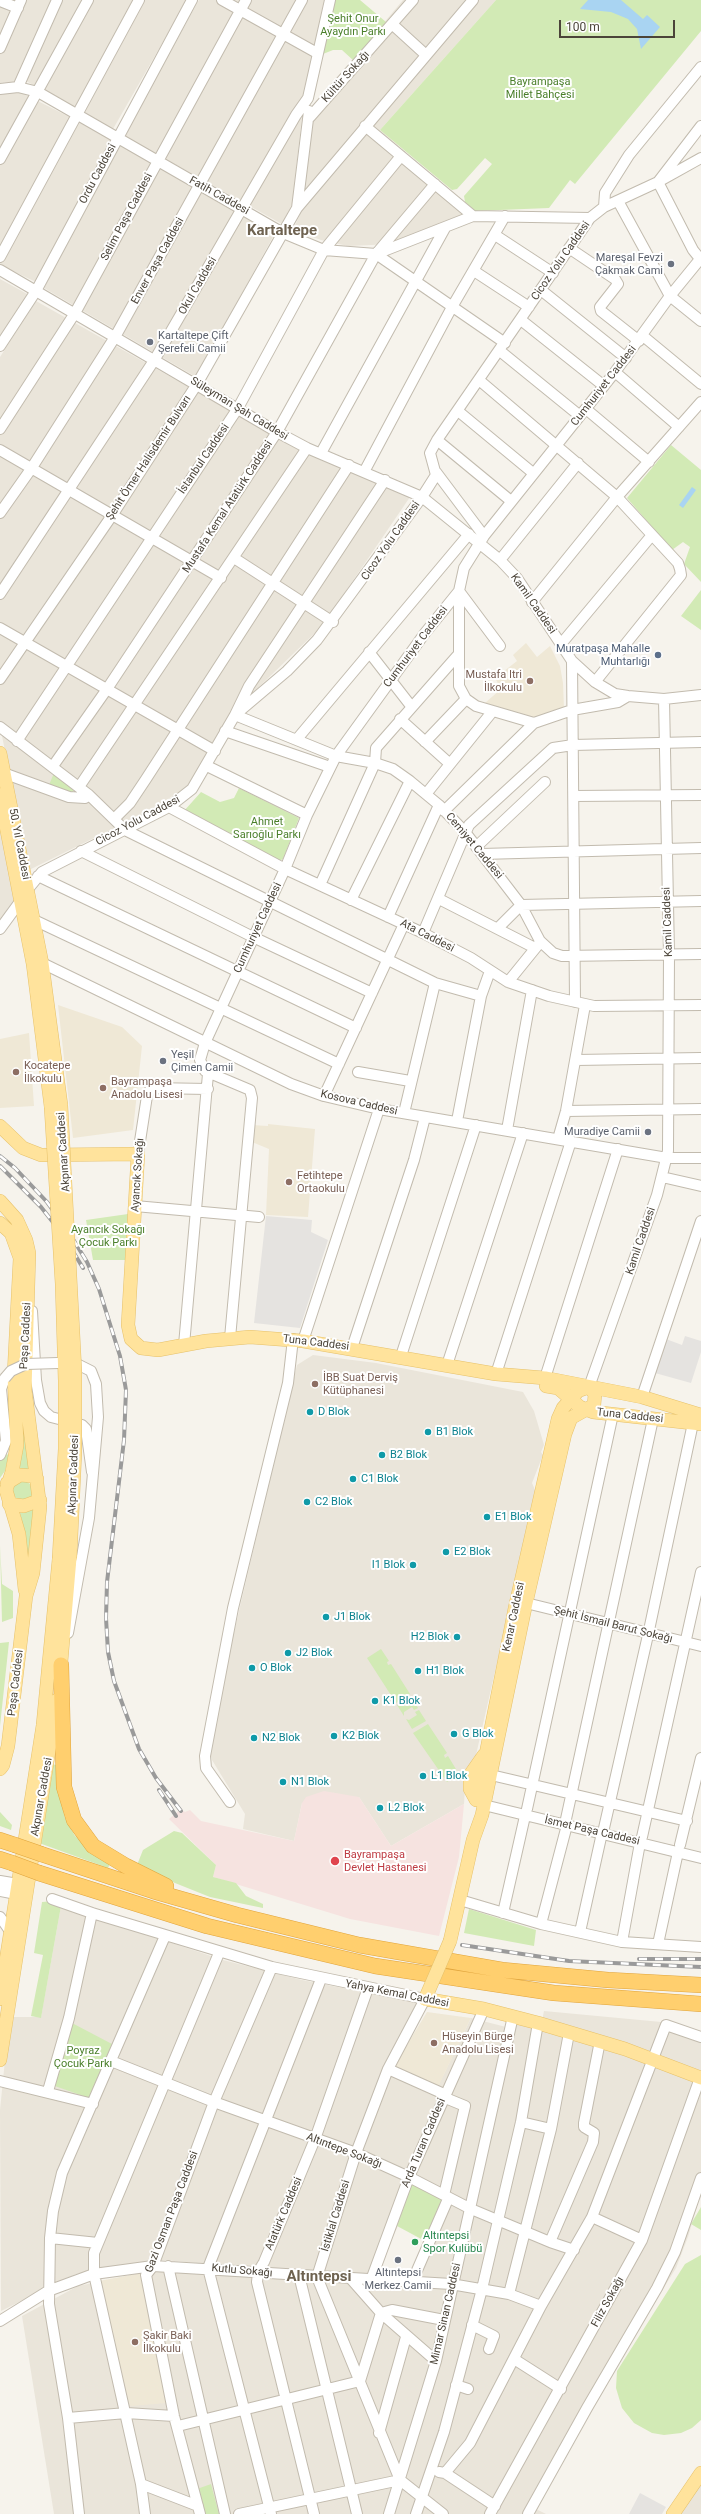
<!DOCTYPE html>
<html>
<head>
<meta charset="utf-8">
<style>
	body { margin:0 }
	#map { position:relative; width:701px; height:2514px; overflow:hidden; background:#f6f3ec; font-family:Roboto,sans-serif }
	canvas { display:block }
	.scale { position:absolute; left:559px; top:20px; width:116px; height:18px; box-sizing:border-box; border:2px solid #4b4439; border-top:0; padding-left:5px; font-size:12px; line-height:14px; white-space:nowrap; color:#4b4439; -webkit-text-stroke:3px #fff; paint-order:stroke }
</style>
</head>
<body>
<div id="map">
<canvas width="701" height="2514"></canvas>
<div class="scale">100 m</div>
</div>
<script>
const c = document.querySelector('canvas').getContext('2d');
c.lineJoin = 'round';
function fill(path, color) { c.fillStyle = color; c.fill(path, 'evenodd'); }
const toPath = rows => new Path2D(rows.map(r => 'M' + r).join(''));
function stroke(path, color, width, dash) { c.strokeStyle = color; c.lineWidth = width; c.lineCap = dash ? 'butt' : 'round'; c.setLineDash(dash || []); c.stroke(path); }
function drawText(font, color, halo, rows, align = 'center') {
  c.font = font + ' Roboto,sans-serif'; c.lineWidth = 4; c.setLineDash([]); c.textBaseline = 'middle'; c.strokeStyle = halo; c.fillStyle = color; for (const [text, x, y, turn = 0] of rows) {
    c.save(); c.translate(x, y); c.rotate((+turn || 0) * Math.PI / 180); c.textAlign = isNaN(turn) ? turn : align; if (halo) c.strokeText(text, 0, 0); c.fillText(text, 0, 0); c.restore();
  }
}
fill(toPath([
	[0,0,187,0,113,129,26,81,0,83],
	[199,0,324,0,305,91,292,204,282,224,124,136],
	[403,0,496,0,380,130,475,211,394,244,348,246,321,240,293,230,300,214,315,105],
	[0,93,22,93,113,139,36,282,0,265],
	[119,144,274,235,196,377,44,288],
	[0,279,29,295,0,340],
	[36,301,297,448,410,497,322,626,232,713,189,785,153,809,29,870,0,726,0,357],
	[0,826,15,901,0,919],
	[313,1355,376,1363,523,1392,534,1411,544,1445,541,1452,543,1455,532,1483,535,1490,535,1496,476,1755,466,1771,464,1804,391,1846,359,1797,302,1803,294,1841,243,1829,245,1814,212,1760,210,1753,230,1649,297,1365],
	[61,1906,223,1960,302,1980,419,2003,385,2067,315,2273,162,2260,76,2274,1,2311,0,2110,5,2060,14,2017,41,2017],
	[544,2011,672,2023,701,2034,701,2075,542,2021],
	[471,2018,506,2027,450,2280,416,2279,425,2241,412,2183,397,2228,376,2276,321,2273,362,2147,393,2068,435,2086,439,2084],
	[514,2023,607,2048,682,2077,701,2086,701,2193,688,2237,676,2268,617,2364,536,2509,546,2514,54,2514,22,2316,78,2286,142,2273,184,2270,453,2286],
	[701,2479,701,2514,679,2514]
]), '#eae5da');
fill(toPath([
	[526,643,537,657,550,646,560,666,563,683,564,709,536,718,485,703,501,689,495,678,517,661,513,655],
	[58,1005,122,1027,142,1046,133,1130,73,1138],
	[29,1033,34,1106,0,1108,0,1039],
	[268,1124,315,1129,308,1217,266,1215,269,1149,252,1142,252,1125,268,1126],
	[427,2012,471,2018,439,2085,435,2086,393,2068],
	[142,2273,168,2403,130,2406,99,2281]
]), '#efe8d6');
fill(toPath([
	[324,1791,359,1797,391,1846,464,1804,459,1857,439,1936,350,1919,213,1877,216,1865,169,1819,181,1809,185,1812,190,1810,201,1821,294,1841,302,1803,306,1797]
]), '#f6e3e0');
fill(toPath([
	[334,0,360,0,386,22,354,61,342,50,333,50,323,54],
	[496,0,701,0,701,31,575,184,570,180,549,208,475,211,465,202,464,196,492,164,485,158,457,189,452,190,380,130],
	[671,445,701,470,701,582,684,564,690,547,683,542,672,550,627,498],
	[701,590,701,630,681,616],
	[54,773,74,788,73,792,70,793,49,785],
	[239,788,299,818,283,859,279,861,184,811,201,792,220,802,234,798],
	[128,1214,126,1260,93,1260,86,1220],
	[22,1419,31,1471,19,1469],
	[6,1454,9,1455,5,1471,0,1478,0,1461],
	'13 1491a10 10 0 1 1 20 0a10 10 0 1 1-20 0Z',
	[35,1509,28,1569,24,1531,20,1513],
	[0,1545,2,1584,13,1591,13,1618,2,1622],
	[9,1642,0,1726,0,1643],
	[381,1649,389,1661,387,1662,388,1665,391,1664,410,1694,396,1703,367,1658],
	[411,1697,418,1708,414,1710,412,1707,404,1712,404,1716,397,1705],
	[419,1710,426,1721,412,1729,406,1719,409,1720,417,1715,415,1712],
	[428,1724,447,1753,444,1755,445,1758,448,1756,459,1774,447,1782,413,1733],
	[52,1764,56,1765,61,1802,65,1818,75,1836,110,1864,108,1868,39,1843],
	[0,1812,12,1825,11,1830,0,1826],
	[174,1831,182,1833,216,1865,213,1877,236,1883,246,1896,263,1904,263,1908,210,1897,140,1869,137,1865,143,1850],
	[54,1901,61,1906,41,2018,31,2016,43,1955,34,1953,42,1902],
	[469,1909,536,1930,534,1946,464,1933],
	[72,2023,112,2044,89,2098,52,2085],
	[412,2182,445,2199,425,2241,397,2226],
	[701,2207,701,2230,691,2224],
	[701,2255,701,2420,692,2428,681,2433,664,2435,652,2433,634,2423,622,2408,616,2388,617,2371,685,2264],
	[211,2484,219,2514,203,2514,197,2489]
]), '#d2eab5');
fill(toPath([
	[266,1216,312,1220,311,1232,328,1240,300,1328,254,1323],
	[685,1336,701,1341,701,1352,691,1383,655,1373,666,1339,682,1345],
	[640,2493,666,2507,662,2514,629,2514]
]), '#e5e3e0');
fill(toPath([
	[588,0,621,0,643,19,647,15,660,27,641,49,637,29,628,19,611,12,580,9],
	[692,487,696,490,683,508,679,505]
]), '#a9d4f2');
const minor = toPath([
	[222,0,317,53],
	[0,1,18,8],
	[392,24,426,55],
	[0,48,21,0],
	[18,87,57,0],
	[0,89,18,87,38,92,283,233,324,250,376,254,473,216,590,218],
	[310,117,413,0],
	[365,126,473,216],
	[701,126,658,182,693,250,701,260],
	[0,159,88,0],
	[618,201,670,296,701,321],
	[604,207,605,193,629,155,701,67],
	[297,208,309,111],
	[495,235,553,273],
	[569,248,615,279,618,284,600,307,601,311,639,341],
	[376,254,505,343],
	[0,257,139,0],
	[0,270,277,432,307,448,422,497,500,560,517,578,572,661,595,682,615,694,628,696,664,699,701,695],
	[474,271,529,307],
	[541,290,626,358],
	[521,320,604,386],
	[643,336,701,384],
	[0,346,36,291,192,0],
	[500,351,580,416],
	[615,372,679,427],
	[479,380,617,497,678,563,680,569,681,575,595,682],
	[586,409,649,462],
	[458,411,533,473],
	[0,429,75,313,246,0],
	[437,440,511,501],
	[0,450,221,578],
	[321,453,445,228],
	[364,472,452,307,505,216],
	[436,472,484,536],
	[0,513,31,469,115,337,302,0],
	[234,558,333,622],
	[500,560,578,463],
	[459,591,459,686,466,699,476,706,534,723],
	[459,591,500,646],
	[0,594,155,359,296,115,308,98,330,0],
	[532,602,617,497,701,402],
	[0,628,215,751],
	[561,644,652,535],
	[369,652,411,706],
	[572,661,575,1002],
	[0,679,113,514,197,384,297,208,473,0],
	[235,715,336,756,375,763,393,769,410,781,439,805,465,832,521,905,540,941,553,953,562,956,701,954],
	[235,715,249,686,385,480],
	[400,719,450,764],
	[0,727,89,795,125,830,435,983,481,996],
	[225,731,330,767],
	[297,739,469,534],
	[17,741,238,408,324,250,401,156],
	[425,742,466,699],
	[53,766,107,689,277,432,376,254,435,184],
	[207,766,307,815],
	[6,774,69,797,85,798,89,795],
	[79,787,307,448],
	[426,794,492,712],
	[574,796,701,795],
	[169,807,285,869,423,933,471,958,508,982,549,996,594,1006,701,1005],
	[444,811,534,723,572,710,618,702,628,696],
	[115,818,130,803,146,779,349,465],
	[476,847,545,782],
	[81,851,253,937,372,993],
	[482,854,701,848],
	[38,876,356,1028],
	[320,885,375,763,376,748,457,656],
	[28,889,42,872,169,807,192,789,235,715,287,671,317,640,422,497,436,475,430,453,437,440,590,218,604,207,658,182,701,158],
	[439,899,535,948],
	[351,900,410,781],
	[521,905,701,901],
	[388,917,439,805],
	[34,920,339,1064],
	[498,928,521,905],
	[0,929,19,903],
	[423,933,469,825,553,748,573,745,701,742],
	[42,963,291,1084,324,1096,379,1109,667,1158,701,1158],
	[508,982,538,945],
	[576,1060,701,1058],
	[358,1072,410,1081],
	[324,1096,404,924],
	[566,1111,701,1109],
	[404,1113,435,983],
	[457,1121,481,996,490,971],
	[507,1130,532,990],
	[558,1139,566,1111,585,1005],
	[138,1154,147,1096,151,1088,208,1089],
	[662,1177,701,1186],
	[135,1206,259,1217],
	[32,1311,36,1380,40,1403,44,1411,51,1417,82,1425,86,1429,92,1472],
	[230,1338,252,1098,250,1090,205,1071,200,1060,205,1043,285,869,307,815,336,756,425,633,459,591,464,568,484,536,615,372,670,296,701,258],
	[303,1341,379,1109],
	[184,1345,208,1074],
	[352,1348,414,1160,425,1117],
	[401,1356,476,1125],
	[68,1364,79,1365,91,1371,96,1384,98,1417,89,1518,68,1633],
	[447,1365,523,1133],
	[496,1374,571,1141],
	[545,1378,618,1149],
	[589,1387,657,1195,668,1151,669,955,664,699],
	[642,1397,701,1221],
	[0,1455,6,1441,1,1389,5,1378],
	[526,1603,701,1646],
	[491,1775,687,1821],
	[230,1802,206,1768,205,1756,233,1608,288,1383,293,1339],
	[484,1805,701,1858],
	[527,1809,613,1414],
	[566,1819,653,1419],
	[604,1828,648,1635,693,1423],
	[642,1837,701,1572],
	[680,1845,701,1758],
	[0,1881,18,1884],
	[0,1891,16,1894],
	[52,1899,92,1913,272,1967,425,1999,388,2069,356,2153,317,2277,400,2480,443,2514],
	[460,1900,541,1924,622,1942,701,1947],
	[503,1913,525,1816],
	[0,1917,10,1931],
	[541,1924,567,1825],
	[580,1932,602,1833],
	[622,1942,640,1843],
	[658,1944,678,1852],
	[111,2061,214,2102,356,2153,409,2177,471,2209,550,2242,574,2250],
	[388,2069,444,2094],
	[0,2081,93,2104],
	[48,2091,69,2018,92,1913],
	[443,2097,465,2106,444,2195],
	[521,2122,551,2129],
	[592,2217,642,2240],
	[50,2238,98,2243],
	[550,2242,593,2142,594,2133,584,2127,584,2123,600,2041],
	[168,2266,225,2514],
	[299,2275,357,2514],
	[351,2279,381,2313,436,2361],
	[371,2280,409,2177,484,2009],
	[412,2282,448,2199],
	[509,2294,551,2129,569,2033],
	[381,2313,392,2310,444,2320],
	[0,2321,48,2291,94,2274,153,2266,451,2284,509,2294,541,2306],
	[472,2325,494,2336,489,2349],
	[514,2359,561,2389],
	[456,2385,468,2389],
	[68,2418,126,2413,174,2416],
	[178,2426,360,2381,381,2313],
	[379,2433,406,2337],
	[439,2472,445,2473,495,2506],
	[445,2473,470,2443,541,2306,592,2217,666,2025,701,2037],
	[141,2484,198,2506],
	[79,2514,68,2418,49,2304,50,2238,53,2211,62,2173,165,1936],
	[145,2514,141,2484,94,2274,94,2253,219,1953],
	[200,2514,174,2416,146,2275,153,2266,214,2102,272,1967],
	[239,2514,400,2480],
	[271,2514,208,2268,321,1979],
	[314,2514,257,2282,258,2272,264,2262,315,2139,368,1988],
	[389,2514,436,2361,513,2016],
	[416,2514,444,2432,482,2289,521,2122,538,2023],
	[490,2514,642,2240,700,2078],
	[528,2514,587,2408,657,2288,675,2252,701,2178]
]);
const major = toPath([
	[0,753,42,963,61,1105],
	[0,795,33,964,51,1107],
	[0,1126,23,1148,41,1155,138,1154,128,1325,131,1339,141,1348,158,1350,206,1341,250,1337,303,1341,496,1374,545,1378,642,1397,701,1415],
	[0,1201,17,1220,26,1240,29,1253,25,1390,40,1507,33,1573,26,1596,8,1746,3,1765,0,1769],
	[0,1223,11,1233,20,1258,14,1374,17,1445,12,1472,6,1490,19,1534,25,1590],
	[546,1386,558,1388,580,1407,593,1412,701,1424],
	[7,1483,20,1475,33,1476,37,1479],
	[9,1504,24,1506,40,1500],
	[60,1674,70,1558],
	[477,1799,515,1608,558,1419,563,1408,578,1391,589,1387],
	[476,1800,470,1789,470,1775,484,1755],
	[450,1941,473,1840,482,1815,526,1603,565,1434,571,1418,594,1405,595,1394,589,1387],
	[0,1999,43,1725,59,1559],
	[425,1999,484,2009,538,2023,625,2049,701,2078],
	[0,2060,57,1700],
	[673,2514,701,2473]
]);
const highway = toPath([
	[61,1665,64,1787,74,1820,93,1846,126,1866,166,1886],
	[0,1840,15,1845],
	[41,1854,153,1891,237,1915,359,1945,502,1970,608,1980,701,1985],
	[0,1859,12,1863],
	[39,1873,207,1926,375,1966,554,1993,701,2004]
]);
stroke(minor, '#c2bbae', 12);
stroke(major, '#e6c16a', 14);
stroke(highway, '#e0a43c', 16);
stroke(minor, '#fff', 10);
stroke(major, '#ffe39c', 13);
stroke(highway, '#ffcf6e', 15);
const rail = toPath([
	[0,1156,15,1168,47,1202,68,1231,87,1262,99,1289,120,1356,126,1390,124,1440,107,1582,106,1618,108,1652,114,1681,139,1749,156,1778,181,1811],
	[0,1166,41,1207,63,1235,83,1268],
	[159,1790,176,1816],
	[462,1945,569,1961,701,1967],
	[639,1959,701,1959]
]);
stroke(rail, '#9a9a9a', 4);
stroke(rail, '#fff', 2.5, [8]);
const minorBridge = toPath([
	[5,1378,11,1371,26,1364,58,1363]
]);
const majorBridge = toPath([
	[61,1105,75,1371,75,1452,70,1558],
	[51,1107,62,1284,65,1381,65,1449,59,1559],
	[425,1999,450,1941]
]);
const highwayBridge = toPath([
	[15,1845,41,1854],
	[12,1863,39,1873]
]);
stroke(minorBridge, '#c2bbae', 12, []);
stroke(majorBridge, '#e6c16a', 14, []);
stroke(highwayBridge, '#e0a43c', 16, []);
stroke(minorBridge, '#fff', 10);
stroke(majorBridge, '#ffe39c', 13);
stroke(highwayBridge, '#ffcf6e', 15);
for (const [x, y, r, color] of [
	[671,264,4,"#6b7280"],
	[150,342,4,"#6b7280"],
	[658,655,4,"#5c6f8a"],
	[530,681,4,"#8d6e63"],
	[163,1061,4,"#6b7280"],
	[16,1072,4,"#8d6e63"],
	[103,1088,4,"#8d6e63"],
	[648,1132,4,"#6b7280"],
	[289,1182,4,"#8d6e63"],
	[315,1384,4,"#8d6e63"],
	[310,1412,4,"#0f9aa8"],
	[428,1432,4,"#0f9aa8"],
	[382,1455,4,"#0f9aa8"],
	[353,1479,4,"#0f9aa8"],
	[307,1502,4,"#0f9aa8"],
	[487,1517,4,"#0f9aa8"],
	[446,1552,4,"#0f9aa8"],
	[413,1565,4,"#0f9aa8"],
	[326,1617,4,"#0f9aa8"],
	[457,1637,4,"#0f9aa8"],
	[288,1653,4,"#0f9aa8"],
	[252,1668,4,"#0f9aa8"],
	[418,1671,4,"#0f9aa8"],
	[375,1701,4,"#0f9aa8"],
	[454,1734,4,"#0f9aa8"],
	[334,1736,4,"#0f9aa8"],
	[254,1738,4,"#0f9aa8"],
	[423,1776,4,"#0f9aa8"],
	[283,1782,4,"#0f9aa8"],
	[380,1808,4,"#0f9aa8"],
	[335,1861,5,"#e0444e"],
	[434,2043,4,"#8d6e63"],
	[415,2242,4,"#2e9e5b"],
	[398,2260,4,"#6b7280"],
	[135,2342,4,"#8d6e63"]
]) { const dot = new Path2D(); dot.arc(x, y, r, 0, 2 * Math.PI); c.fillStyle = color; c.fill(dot); stroke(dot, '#fff', 1.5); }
drawText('11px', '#4a7f2a', '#fff', [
	["Şehit Onur",353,19],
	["Ayaydın Parkı",353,32],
	["Bayrampaşa",540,82],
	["Millet Bahçesi",540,95],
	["Ahmet",267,822],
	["Sarıoğlu Parkı",267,835],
	["Ayancık Sokağı",108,1230],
	["Çocuk Parkı",108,1243],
	["Poyraz",83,2051],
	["Çocuk Parkı",83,2064]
]);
drawText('11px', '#4b4439', '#fff', [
	["Kültür Sokağı",346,77,-48],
	["Ordu Caddesi",98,174,-62],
	["Fatih Caddesi",219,196,29],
	["Selim Paşa Caddesi",127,217,-62],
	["Enver Paşa Caddesi",158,261,-61],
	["Cicoz Yolu Caddesi",561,261,-55],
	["Okul Caddesi",198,286,-60],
	["Cumhuriyet Caddesi",604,386,-52],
	["Süleyman Şah Caddesi",239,409,31],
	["Şehit Ömer Halisdemir Bulvarı",149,458,-57],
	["İstanbul Caddesi",204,459,-56],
	["Mustafa Kemal Atatürk Caddesi",228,507,-57],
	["Cicoz Yolu Caddesi",391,541,-55],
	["Kamil Caddesi",533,604,55],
	["Cumhuriyet Caddesi",416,647,-53],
	["Cicoz Yolu Caddesi",138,821,-28],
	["50. Yıl Caddesi",19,844,79],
	["Cemiyet Caddesi",474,846,50],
	["Kamil Caddesi",668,922,-92],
	["Cumhuriyet Caddesi",258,928,-65],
	["Ata Caddesi",427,936,27],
	["Kosova Caddesi",359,1103,13],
	["Akpınar Caddesi",64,1152,-94],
	["Ayancık Sokağı",138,1175,-86],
	["Kamil Caddesi",641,1241,-71],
	["Paşa Caddesi",26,1336,-87],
	["Tuna Caddesi",316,1343,7],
	["Tuna Caddesi",630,1416,6],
	["Akpınar Caddesi",74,1475,-88],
	["Kenar Caddesi",514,1617,-78],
	["Şehit İsmail Barut Sokağı",613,1625,14],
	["Paşa Caddesi",16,1683,-83],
	["Akpınar Caddesi",42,1797,-80],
	["İsmet Paşa Caddesi",592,1831,13],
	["Yahya Kemal Caddesi",397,1994,11],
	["Arda Turan Caddesi",424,2143,-67],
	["Altıntepe Sokağı",344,2151,21],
	["Gazi Osman Paşa Caddesi",172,2212,-69],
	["Atatürk Caddesi",284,2214,-67],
	["İstiklal Caddesi",336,2216,-73],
	["Kutlu Sokağı",242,2271,5],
	["Filiz Sokağı",608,2302,-61],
	["Mimar Sinan Caddesi",446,2314,-77]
]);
drawText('11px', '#5b616d', '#fff', [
	["Mareşal Fevzi",663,258],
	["Çakmak Cami",663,271],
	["Kartaltepe Çift",158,336,"left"],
	["Şerefeli Camii",158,349,"left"],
	["Yeşil",171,1055,"left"],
	["Çimen Camii",171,1068,"left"],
	["Muradiye Camii",640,1132],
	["Altıntepsi",398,2273,"center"],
	["Merkez Camii",398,2286,"center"]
], 'right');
drawText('11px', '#4e5e75', '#fff', [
	["Muratpaşa Mahalle",650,649],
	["Muhtarlığı",650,662]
], 'right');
drawText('11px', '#785e54', '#fff', [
	["Mustafa Itri",522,675,"right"],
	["İlkokulu",522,688,"right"],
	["Kocatepe",24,1066],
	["İlkokulu",24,1079],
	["Bayrampaşa",111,1082],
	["Anadolu Lisesi",111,1095],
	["Fetihtepe",297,1176],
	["Ortaokulu",297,1189],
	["İBB Suat Derviş",323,1378],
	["Kütüphanesi",323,1391],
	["Hüseyin Bürge",442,2037],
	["Anadolu Lisesi",442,2050],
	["Şakir Baki",143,2336],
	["İlkokulu",143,2349]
], 'left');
drawText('11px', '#0d838f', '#fff', [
	["D Blok",318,1412],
	["B1 Blok",436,1432],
	["B2 Blok",390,1455],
	["C1 Blok",361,1479],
	["C2 Blok",315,1502],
	["E1 Blok",495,1517],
	["E2 Blok",454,1552],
	["I1 Blok",405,1565,"right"],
	["J1 Blok",334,1617],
	["H2 Blok",449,1637,"right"],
	["J2 Blok",296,1653],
	["O Blok",260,1668],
	["H1 Blok",426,1671],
	["K1 Blok",383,1701],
	["G Blok",462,1734],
	["K2 Blok",342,1736],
	["N2 Blok",262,1738],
	["L1 Blok",431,1776],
	["N1 Blok",291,1782],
	["L2 Blok",388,1808]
], 'left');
drawText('11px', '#be3a42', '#fff', [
	["Bayrampaşa",344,1855],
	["Devlet Hastanesi",344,1868]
], 'left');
drawText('11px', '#27864d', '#fff', [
	["Altıntepsi",423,2236],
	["Spor Kulübü",423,2249]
], 'left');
drawText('bold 15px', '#6e6250', '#fff', [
	["Kartaltepe",282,231],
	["Altıntepsi",319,2277]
]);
</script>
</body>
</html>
